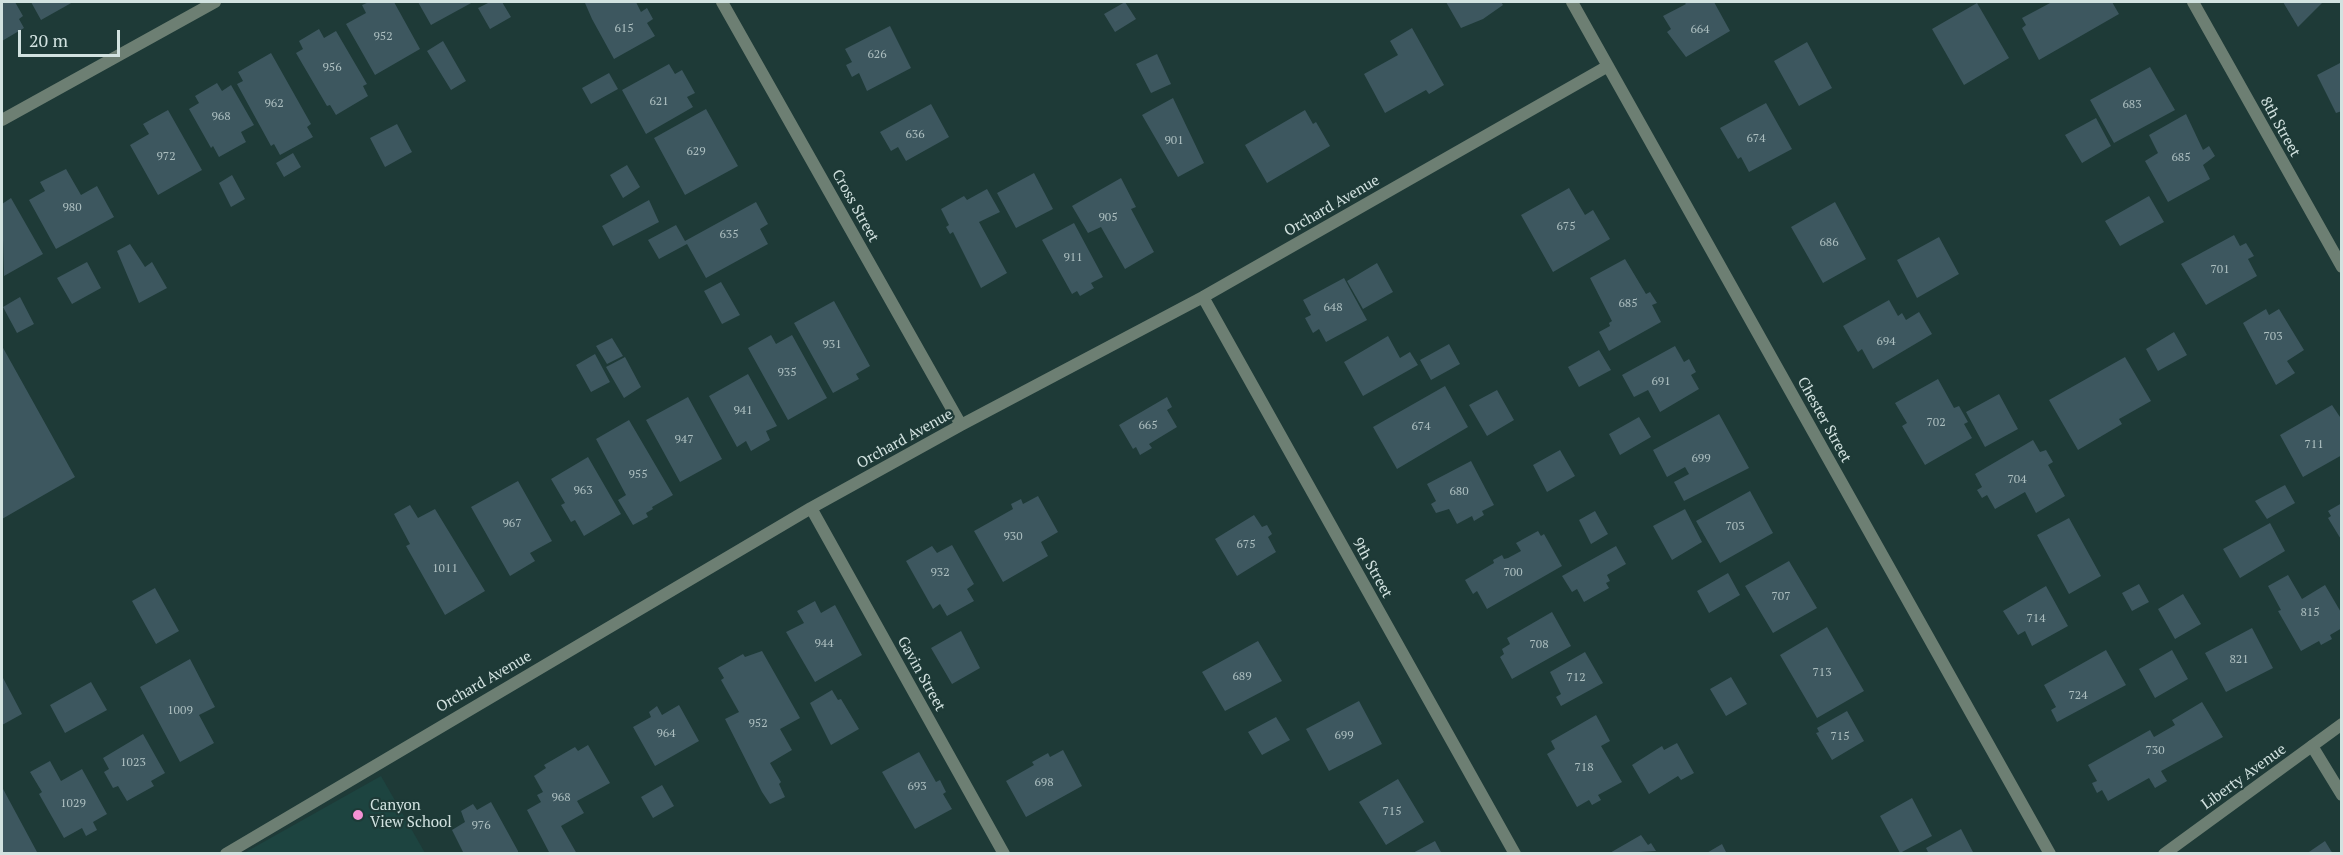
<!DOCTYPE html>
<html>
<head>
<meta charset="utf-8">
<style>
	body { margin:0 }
	#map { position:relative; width:2343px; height:855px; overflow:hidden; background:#1e3a37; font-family:"PT Serif",serif }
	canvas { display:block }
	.frame { position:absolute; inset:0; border:3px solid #d2e2e0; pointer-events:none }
	.scale { position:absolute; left:18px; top:30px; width:102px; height:27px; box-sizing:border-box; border:3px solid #d2e2e0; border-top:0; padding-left:8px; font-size:18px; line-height:21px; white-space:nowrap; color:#d2e2e0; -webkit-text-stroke:4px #1e3a37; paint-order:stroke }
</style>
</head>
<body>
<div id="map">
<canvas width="2343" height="855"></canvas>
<div class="frame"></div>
<div class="scale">20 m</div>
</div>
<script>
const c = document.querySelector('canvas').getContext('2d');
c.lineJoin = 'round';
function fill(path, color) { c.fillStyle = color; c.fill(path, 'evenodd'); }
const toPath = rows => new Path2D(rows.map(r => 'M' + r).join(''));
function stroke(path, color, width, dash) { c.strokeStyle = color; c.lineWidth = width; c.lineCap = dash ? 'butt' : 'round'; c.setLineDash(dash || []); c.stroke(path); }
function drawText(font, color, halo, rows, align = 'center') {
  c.font = font + ' "PT Serif",serif'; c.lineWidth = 4.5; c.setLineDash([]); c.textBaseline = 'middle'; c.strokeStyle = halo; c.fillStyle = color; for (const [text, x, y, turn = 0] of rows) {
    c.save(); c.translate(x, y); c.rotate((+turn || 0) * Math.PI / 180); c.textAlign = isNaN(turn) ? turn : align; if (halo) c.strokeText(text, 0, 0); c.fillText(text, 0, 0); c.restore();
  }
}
fill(toPath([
	[381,776,425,853,244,853]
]), '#1d4440');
fill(toPath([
	[2,2,15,2,23,16,19,19,24,28,2,41],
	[31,2,73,2,41,20],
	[369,2,394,2,420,49,375,75,346,24,366,13,362,5],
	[418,2,473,2,431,25],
	[490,2,502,2,511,17,490,29,478,8],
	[587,2,636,2,641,12,647,8,653,19,647,23,655,36,614,59,592,19,585,3],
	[1125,2,1136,19,1115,32,1104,14],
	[1446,2,1501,2,1503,5,1483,19,1461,28],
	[1684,2,1714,2,1730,31,1686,57,1667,32,1671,29,1663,16,1686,4],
	[2052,2,2112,2,2119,14,2039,60,2022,28,2026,25,2022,18],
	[2283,2,2323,2,2298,27],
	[1977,3,2009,58,1964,85,1932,29],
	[890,26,911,68,867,91,859,73,852,77,846,65,852,62,845,49],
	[1412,28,1444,85,1429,94,1426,90,1385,113,1364,74,1398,55,1390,41],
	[319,29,324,38,336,31,367,84,363,86,368,96,336,115,330,105,327,106,296,53,303,49,299,41],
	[443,41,466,81,451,90,427,51],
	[1807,42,1832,88,1799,106,1774,61],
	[271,53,311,124,307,127,313,137,280,155,274,144,271,146,237,84,243,81,238,72],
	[1157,54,1171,84,1151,93,1136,64],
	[2342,62,2342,111,2336,113,2317,75],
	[669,64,675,74,682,70,695,93,687,97,693,107,646,134,622,90],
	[2150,67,2175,110,2114,143,2090,100],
	[609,73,618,89,591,104,582,88],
	[217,83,222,91,231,85,254,125,241,132,246,142,219,157,213,146,211,148,189,109,199,103,195,96],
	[1173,98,1204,163,1178,177,1142,115],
	[1766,103,1792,149,1749,172,1741,157,1738,159,1720,128],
	[931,104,949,137,906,161,898,147,891,151,880,132],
	[706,109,738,166,685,195,654,138],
	[168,110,202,170,158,195,130,145,149,134,143,124],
	[1305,110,1313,124,1316,122,1330,146,1267,183,1245,145],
	[2186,114,2203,150,2209,146,2215,156,2203,165,2210,179,2168,202,2145,161,2158,153,2149,135],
	[2096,118,2111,146,2082,163,2065,135],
	[397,124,412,152,385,167,370,138],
	[293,153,301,167,284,177,276,163],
	[627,165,640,187,623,198,610,175],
	[66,169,81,195,97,186,114,217,56,249,29,200,45,191,40,182],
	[1034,173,1053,209,1016,228,997,193],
	[232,175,245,199,231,207,219,183],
	[1121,178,1136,207,1131,209,1154,252,1125,269,1101,227,1088,233,1072,206],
	[1569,188,1585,215,1593,210,1610,239,1553,272,1521,215],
	[987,189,1000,212,979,222,1007,273,981,288,953,232,950,234,946,227,949,225,941,209,964,196,967,200],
	[2149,196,2164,222,2120,246,2105,221],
	[11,198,43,254,4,276,2,204],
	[649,200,659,222,613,246,602,226],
	[756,202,768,224,760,229,768,244,706,278,687,244,659,259,648,240,676,225,685,241],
	[1835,202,1866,259,1823,283,1791,227],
	[1074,223,1103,277,1091,283,1094,288,1080,296,1077,291,1072,294,1042,240],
	[2234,235,2240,246,2246,243,2254,256,2248,259,2257,276,2206,305,2181,264],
	[1939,237,1959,274,1917,298,1897,260],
	[130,244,145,267,152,262,167,288,139,303,117,251],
	[1625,259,1646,294,1650,292,1657,303,1652,305,1661,322,1609,351,1599,332,1610,326,1609,323,1612,321,1590,278],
	[87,262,101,288,72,304,57,278],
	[1377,263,1393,292,1363,309,1347,281],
	[1344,278,1367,320,1326,342,1319,329,1313,333,1305,318,1311,315,1303,300],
	[721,282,740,315,722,324,704,291],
	[20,297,34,324,17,333,3,307],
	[1889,300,1898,316,1902,313,1906,320,1919,312,1932,334,1873,369,1862,349,1858,352,1843,326],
	[834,301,870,366,856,374,859,379,833,393,794,323],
	[2266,309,2269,315,2279,309,2304,350,2287,361,2295,373,2276,385,2243,323],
	[2174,332,2187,355,2158,371,2146,349],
	[771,335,776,344,792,335,827,398,788,420,748,348],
	[1388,336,1400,358,1410,352,1418,365,1363,396,1344,362],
	[612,338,623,356,607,364,596,346],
	[1449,344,1460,364,1431,380,1420,360],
	[2,346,75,477,2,519],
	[1675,346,1684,362,1689,359,1696,372,1691,375,1699,389,1660,412,1648,390,1634,397,1622,375],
	[1599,350,1611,370,1579,387,1568,367],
	[595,354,610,382,591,392,576,365],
	[625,357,641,387,624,398,606,367],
	[2125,357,2151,401,2119,419,2122,424,2078,450,2049,400],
	[748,374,777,426,766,431,770,440,751,451,746,441,737,447,709,396],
	[1938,379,1954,408,1959,406,1968,422,1964,424,1972,438,1925,465,1902,426,1907,423,1895,403],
	[1445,386,1468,427,1397,469,1373,427],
	[1497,390,1514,420,1487,436,1469,405],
	[1999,394,2018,429,1985,447,1966,412],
	[688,397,722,459,680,482,646,420],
	[1167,397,1172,407,1167,410,1177,427,1149,444,1152,448,1140,455,1136,447,1133,449,1119,425],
	[2332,405,2342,420,2342,455,2303,477,2280,435],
	[1719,414,1749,468,1684,501,1674,482,1689,474,1685,467,1667,477,1653,450],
	[1639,417,1651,437,1620,455,1609,434],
	[629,420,673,495,652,507,653,509,646,513,648,517,633,525,618,500,626,495,596,439],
	[2033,440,2040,452,2046,450,2053,462,2048,465,2065,496,2036,513,2025,492,1995,509,1987,495,1982,498,1977,490,1982,487,1975,474],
	[1560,450,1575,476,1547,492,1533,465],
	[588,457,621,514,584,536,575,520,571,522,561,505,565,503,551,479],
	[1471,461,1494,505,1482,511,1484,515,1474,521,1472,516,1457,524,1449,509,1436,513,1431,504,1436,501,1427,484],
	[518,481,552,541,530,553,535,561,510,576,471,507],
	[2285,485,2295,503,2267,519,2255,501],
	[1750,491,1773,533,1720,563,1696,521],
	[1038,496,1058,532,1041,542,1048,556,1003,582,974,531,1013,509,1011,504,1021,499,1023,504],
	[2342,503,2342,541,2328,518,2331,516,2328,511],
	[410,505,418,518,435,509,485,591,445,615,406,546,410,544,394,514],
	[1685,509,1702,542,1672,560,1653,526],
	[1595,511,1608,534,1591,544,1579,520],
	[1254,515,1262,527,1267,525,1272,534,1268,537,1276,552,1237,576,1215,539],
	[2069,518,2101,576,2069,594,2037,535],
	[2270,523,2285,551,2240,578,2223,549],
	[1538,531,1541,536,1544,534,1562,566,1487,609,1477,591,1473,594,1465,580,1494,563,1493,560,1502,555,1504,559,1508,558,1521,551,1516,543],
	[952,545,974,584,967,589,974,601,947,616,940,604,933,609,906,561,932,546,937,553],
	[1616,546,1626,564,1607,575,1610,581,1606,583,1609,588,1584,602,1577,589,1572,592,1562,576],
	[1789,561,1817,608,1773,633,1745,586],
	[1728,573,1740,595,1709,613,1697,591],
	[2288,575,2302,599,2325,585,2342,614,2342,628,2330,635,2332,639,2321,645,2319,641,2301,651,2278,611,2281,610,2268,586],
	[2139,584,2149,602,2132,611,2122,593],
	[2046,586,2068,626,2032,646,2025,631,2018,635,2003,611],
	[155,588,179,631,156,644,132,601],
	[2183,594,2201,624,2175,639,2158,609],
	[815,601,821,613,835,605,862,655,815,682,786,632,804,623,797,611],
	[1552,612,1571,646,1512,679,1500,657,1504,654,1502,649,1510,644,1507,638],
	[1827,627,1864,691,1817,718,1780,655],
	[2252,628,2273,668,2226,692,2205,653],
	[961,631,980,668,952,684,931,648],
	[1258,641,1282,681,1225,711,1202,672],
	[2106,650,2126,685,2057,722,2051,710,2056,707,2044,685],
	[2172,650,2188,679,2155,698,2139,669],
	[762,651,800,718,780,729,792,750,770,763,781,782,779,784,785,797,770,804,762,792,725,719,739,712,721,680,724,678,718,668,743,654,745,657],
	[1585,652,1603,683,1561,706,1556,697,1561,694,1550,672],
	[190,659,215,707,199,715,214,743,180,762,140,687],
	[2,676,22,714,2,725],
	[1731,677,1747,704,1726,716,1710,689],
	[91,682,107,710,65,733,50,705],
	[832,690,838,700,841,699,859,729,831,745,810,703],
	[1359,701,1382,744,1329,771,1306,729],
	[2202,702,2223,737,2161,771,2167,781,2155,788,2149,778,2108,801,2102,790,2097,793,2092,783,2097,781,2088,765,2150,730,2154,737,2175,725,2172,720],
	[679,705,699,741,655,766,633,727,651,717,649,712,657,706,662,715],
	[1847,711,1864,741,1832,760,1816,733,1819,732,1817,728],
	[1596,715,1610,741,1601,746,1622,782,1598,795,1601,800,1592,805,1589,800,1577,807,1547,754,1555,749,1551,741],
	[1276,717,1290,740,1262,755,1248,732],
	[143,734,165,773,151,781,154,786,127,801,118,786,113,788,104,772,109,769,103,758],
	[1677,743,1694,773,1681,780,1678,776,1649,794,1632,765,1662,746,1664,750],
	[588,745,610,783,577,801,584,813,561,826,577,854,550,854,527,810,541,802,537,795,543,792,534,776,546,768,544,765,575,747,578,751],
	[1063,750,1082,786,1026,817,1006,781,1034,765,1032,762,1048,753,1050,757],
	[919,752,936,782,940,780,946,792,943,794,952,809,915,829,882,772],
	[50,761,61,781,82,769,107,814,93,822,97,830,86,836,82,828,64,838,39,794,42,792,30,772],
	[1398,779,1424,822,1386,845,1359,802],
	[662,785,674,806,653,818,641,797],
	[2,787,37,852,34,854,2,854],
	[1912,798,1932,836,1900,853,1880,816],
	[491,802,518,851,518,854,463,852,452,830,465,822,461,811,473,804,477,810],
	[1961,829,1974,854,1929,854,1926,848],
	[1641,835,1648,845,1651,843,1656,851,1608,854],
	[1435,841,1442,854,1411,854],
	[2325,841,2333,854,2306,854],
	[1722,844,1727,854,1705,854]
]), '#3d575f');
stroke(toPath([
	[2312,746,2342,795]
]), '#6d7f73', 12);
stroke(toPath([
	[722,2,961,425],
	[1572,2,2050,854],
	[2193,2,2342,267],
	[2,120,215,2],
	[1203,297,1515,854],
	[811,508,1004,854],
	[226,854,811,508,961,425,1203,297,1608,66],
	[2164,854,2342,724]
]), '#6d7f73', 12);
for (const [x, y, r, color] of [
	[358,815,6,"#f491d3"]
]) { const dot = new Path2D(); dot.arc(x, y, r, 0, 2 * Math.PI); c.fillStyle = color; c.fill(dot); stroke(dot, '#1e3a37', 2); }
drawText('12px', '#adbfc0', null, [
	["615",624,29],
	["664",1700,30],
	["952",383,37],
	["626",877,55],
	["956",332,68],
	["621",659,102],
	["962",274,104],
	["683",2132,105],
	["968",221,117],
	["636",915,135],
	["674",1756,139],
	["901",1174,141],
	["629",696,152],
	["972",166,157],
	["685",2181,158],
	["980",72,208],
	["905",1108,218],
	["675",1566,227],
	["635",729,235],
	["686",1829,243],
	["911",1073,258],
	["701",2220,270],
	["685",1628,304],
	["648",1333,308],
	["703",2273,337],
	["694",1886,342],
	["931",832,345],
	["935",787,373],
	["691",1661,382],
	["941",743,411],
	["702",1936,423],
	["665",1148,426],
	["674",1421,427],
	["947",684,440],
	["711",2314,445],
	["699",1701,459],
	["955",638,475],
	["704",2017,480],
	["963",583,491],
	["680",1459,492],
	["967",512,524],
	["703",1735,527],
	["930",1013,537],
	["675",1246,545],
	["1011",445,569],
	["932",940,573],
	["700",1513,573],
	["707",1781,597],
	["815",2310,613],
	["714",2036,619],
	["944",824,644],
	["708",1539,645],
	["821",2239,660],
	["713",1822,673],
	["689",1242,677],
	["712",1576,678],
	["724",2078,696],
	["1009",180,711],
	["952",758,724],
	["964",666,734],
	["699",1344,736],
	["715",1840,737],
	["730",2155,751],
	["1023",133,763],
	["718",1584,768],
	["698",1044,783],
	["693",917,787],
	["968",561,798],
	["1029",73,804],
	["715",1392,812],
	["976",481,826]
]);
drawText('15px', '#d2e2e0', '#1e3a37', [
	["8th Street",2280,127,61],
	["Cross Street",855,206,61],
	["Orchard Avenue",1332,206,-30],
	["Chester Street",1824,420,61],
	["Orchard Avenue",905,439,-29],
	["9th Street",1372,568,61],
	["Gavin Street",921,674,61],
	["Orchard Avenue",484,682,-30],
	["Liberty Avenue",2244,777,-36]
]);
drawText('15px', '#d2e2e0', '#1e3a37', [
	["Canyon",370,806],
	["View School",370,823]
], 'left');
</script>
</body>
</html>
